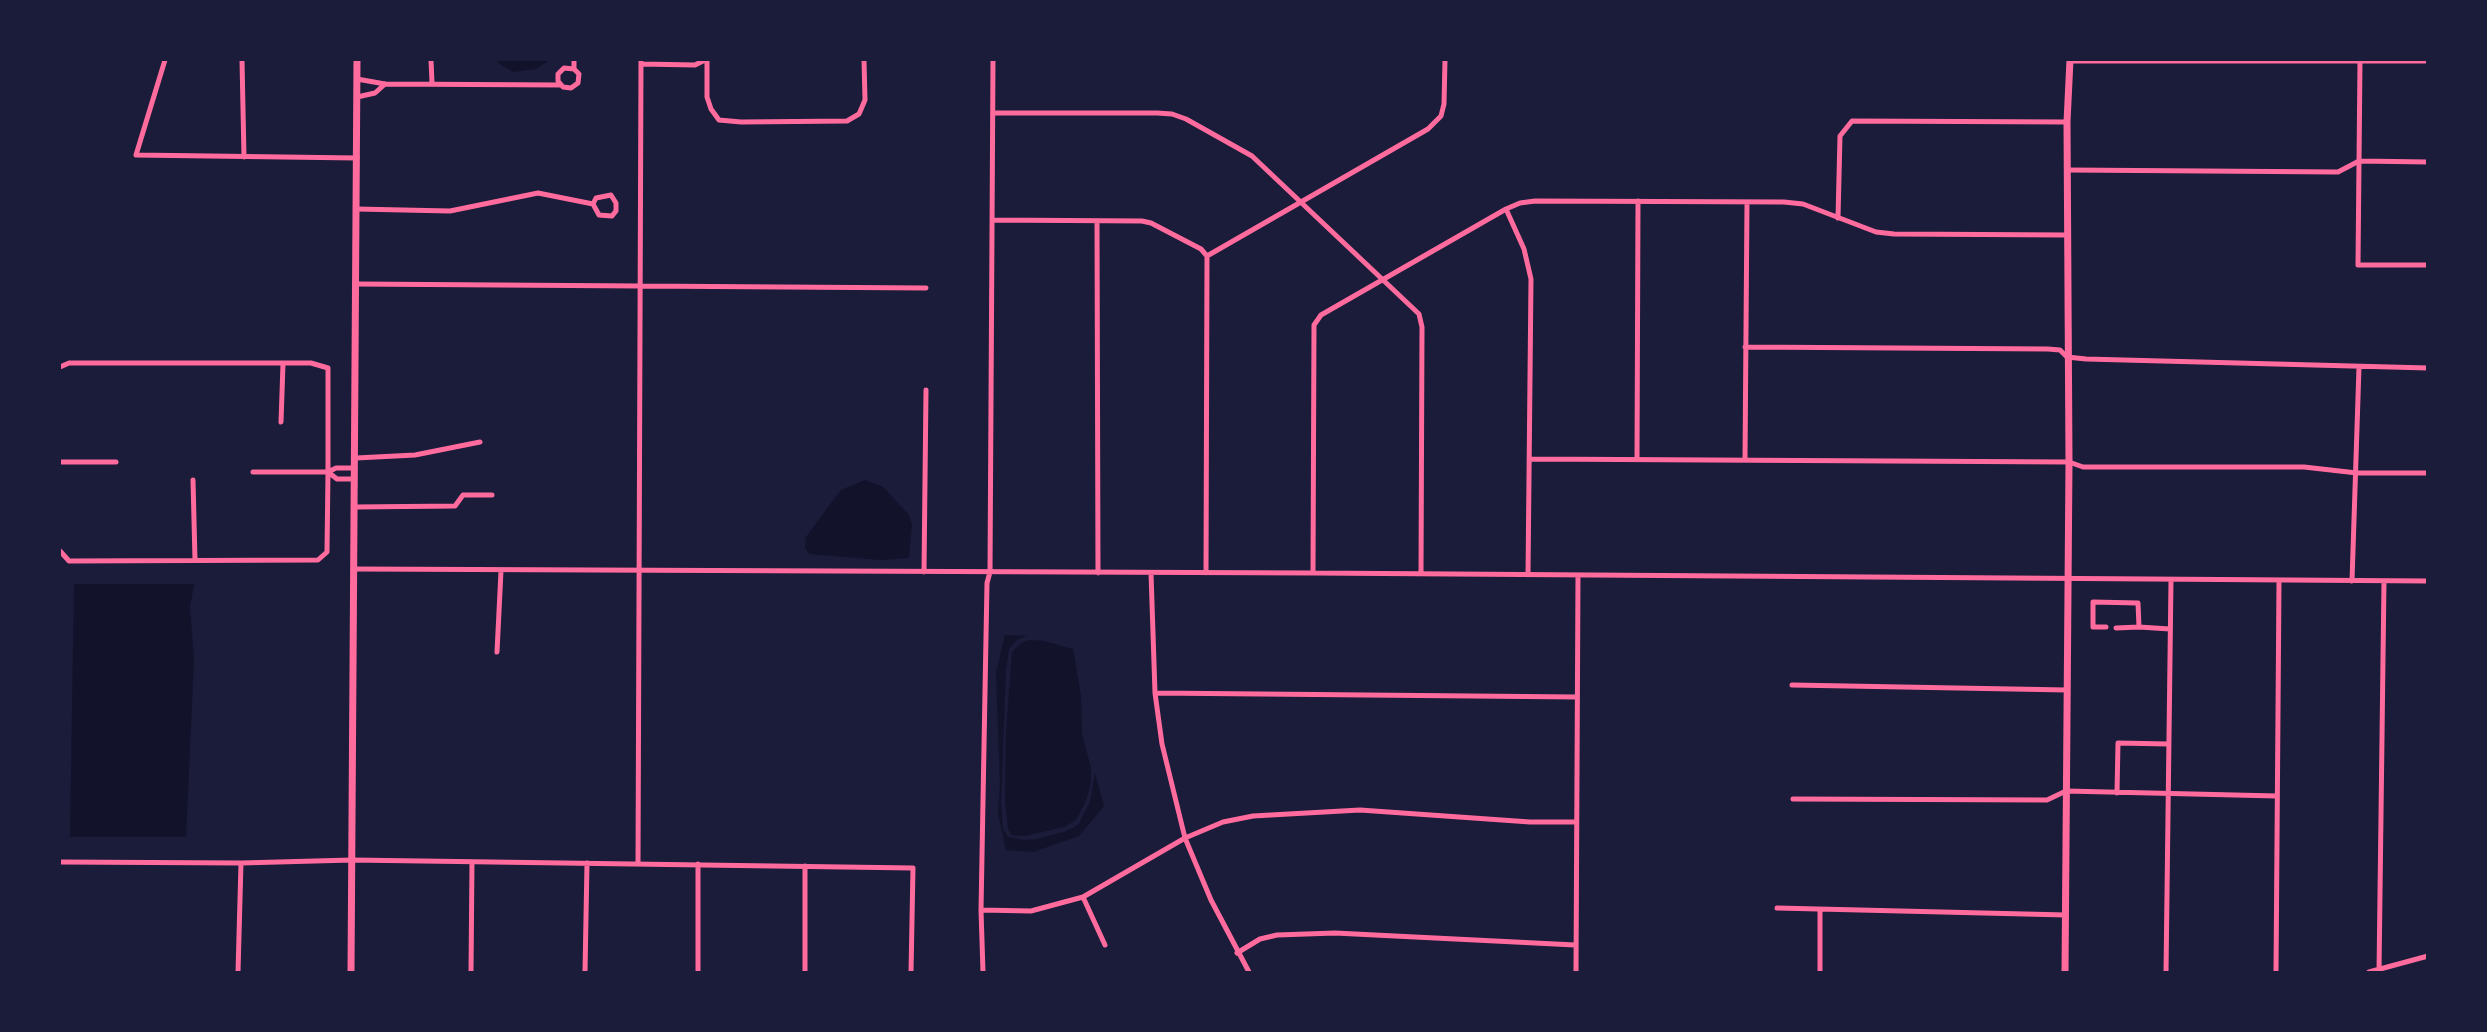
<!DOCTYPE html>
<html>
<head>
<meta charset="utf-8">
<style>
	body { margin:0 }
	#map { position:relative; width:2487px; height:1032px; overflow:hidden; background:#1b1b3a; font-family:"DejaVu Sans",sans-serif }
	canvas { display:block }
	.frame { position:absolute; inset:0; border:61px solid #1b1b3a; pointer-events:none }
</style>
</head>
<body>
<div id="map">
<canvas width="2487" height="1032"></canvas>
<div class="frame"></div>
</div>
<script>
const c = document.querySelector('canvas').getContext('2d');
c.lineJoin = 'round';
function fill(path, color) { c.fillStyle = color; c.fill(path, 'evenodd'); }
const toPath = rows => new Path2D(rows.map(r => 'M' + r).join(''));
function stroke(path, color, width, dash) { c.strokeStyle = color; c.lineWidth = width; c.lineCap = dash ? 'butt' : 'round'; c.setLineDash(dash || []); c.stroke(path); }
fill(toPath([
	[496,60,550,60,536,69,513,72,498,63],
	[865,480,883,487,908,514,912,524,909,558,881,560,809,554,805,548,806,537,831,503,841,490],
	[74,584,194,584,190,607,194,659,186,837,70,837],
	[1005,635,1027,636,1018,639,1009,649,1006,670,1001,802,1003,829,1008,837,1024,840,1037,839,1064,832,1078,825,1090,802,1095,773,1104,806,1079,836,1033,852,1006,850,998,814,1000,784,996,673],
	[1029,640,1044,641,1073,649,1081,696,1082,734,1091,768,1091,782,1086,801,1076,820,1064,827,1024,836,1011,835,1008,828,1005,801,1006,731,1012,652,1020,644]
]), '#12122b');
stroke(toPath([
	[165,60,136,155,357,158],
	[242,60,244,157],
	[431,60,432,83],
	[574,60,574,69,579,74,578,83,571,88,563,87,558,81,558,74,564,68,574,69],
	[707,60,707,97,711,109,719,120,741,122,847,121,859,114,865,100,864,60],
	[2360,60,2358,265,2428,265],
	[2070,61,2428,61],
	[641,64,695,65,705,60],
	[357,79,385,84,560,85],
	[357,97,375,93,385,84],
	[993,113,1157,113,1172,114,1186,119,1252,156,1419,314,1422,327,1421,574],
	[2069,170,2338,172,2359,161,2428,162],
	[356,209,450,211,538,193,593,204,596,198,611,195,616,203,616,211,612,216,599,215,593,204],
	[1506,209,1524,249,1531,279,1528,575],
	[1838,218,1840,136,1852,121,2067,122],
	[992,220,1142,221,1151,223,1201,249,1207,256,1428,129,1441,116,1444,104,1445,60],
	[1097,221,1098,573],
	[356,284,926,288],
	[1745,347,2048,349,2060,350,2067,357,2086,359,2428,368],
	[60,367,69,363,311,363,328,368,328,472,327,552,318,560,69,561,60,551],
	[281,422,283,364],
	[356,458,415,455,480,442],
	[1530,459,2069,462,2083,467,2304,467,2357,473,2428,473],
	[1637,460,1638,201],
	[1745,460,1747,202],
	[60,462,116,462],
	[253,472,328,472,336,468,355,468],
	[328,472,337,479,355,479],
	[193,480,195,560],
	[355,507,455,506,463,495,492,495],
	[354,569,1313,573,2428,581],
	[924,572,926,390],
	[1151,573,1155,693,1162,744,1185,838,1211,900,1249,972],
	[1206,573,1207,256],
	[1313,573,1314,325,1321,315,1506,209,1520,203,1535,201,1784,202,1803,204,1876,232,1894,234,2067,235],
	[2352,581,2359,367],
	[2106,627,2093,627,2093,602,2138,603,2139,627,2170,629],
	[2116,628,2139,627],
	[497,652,501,571],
	[1792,685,2067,690],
	[1155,693,1577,697],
	[2117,793,2118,743,2168,744],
	[1793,799,2047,800,2066,791,2277,796],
	[60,862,241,863,352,860,913,868,911,972],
	[638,863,641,60],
	[805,866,805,972],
	[1083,897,1105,945],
	[1777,908,2066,915],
	[981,910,1031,911,1083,897,1185,838,1223,822,1253,816,1360,810,1530,822,1576,822],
	[1237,953,1260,939,1277,935,1335,933,1575,945],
	[238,972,241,863],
	[471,972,472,862],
	[585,972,587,863],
	[698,972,698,864],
	[983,972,981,910,987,583,990,572,993,60],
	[1576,972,1578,575],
	[1820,972,1820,910],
	[2166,972,2171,580],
	[2276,972,2279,581],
	[2369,972,2428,956],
	[2379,972,2384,581]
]), '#ff6b9d', 5);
stroke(toPath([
	[351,972,357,60],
	[2065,972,2069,462,2067,122,2070,60]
]), '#ff6b9d', 7);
</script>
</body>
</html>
